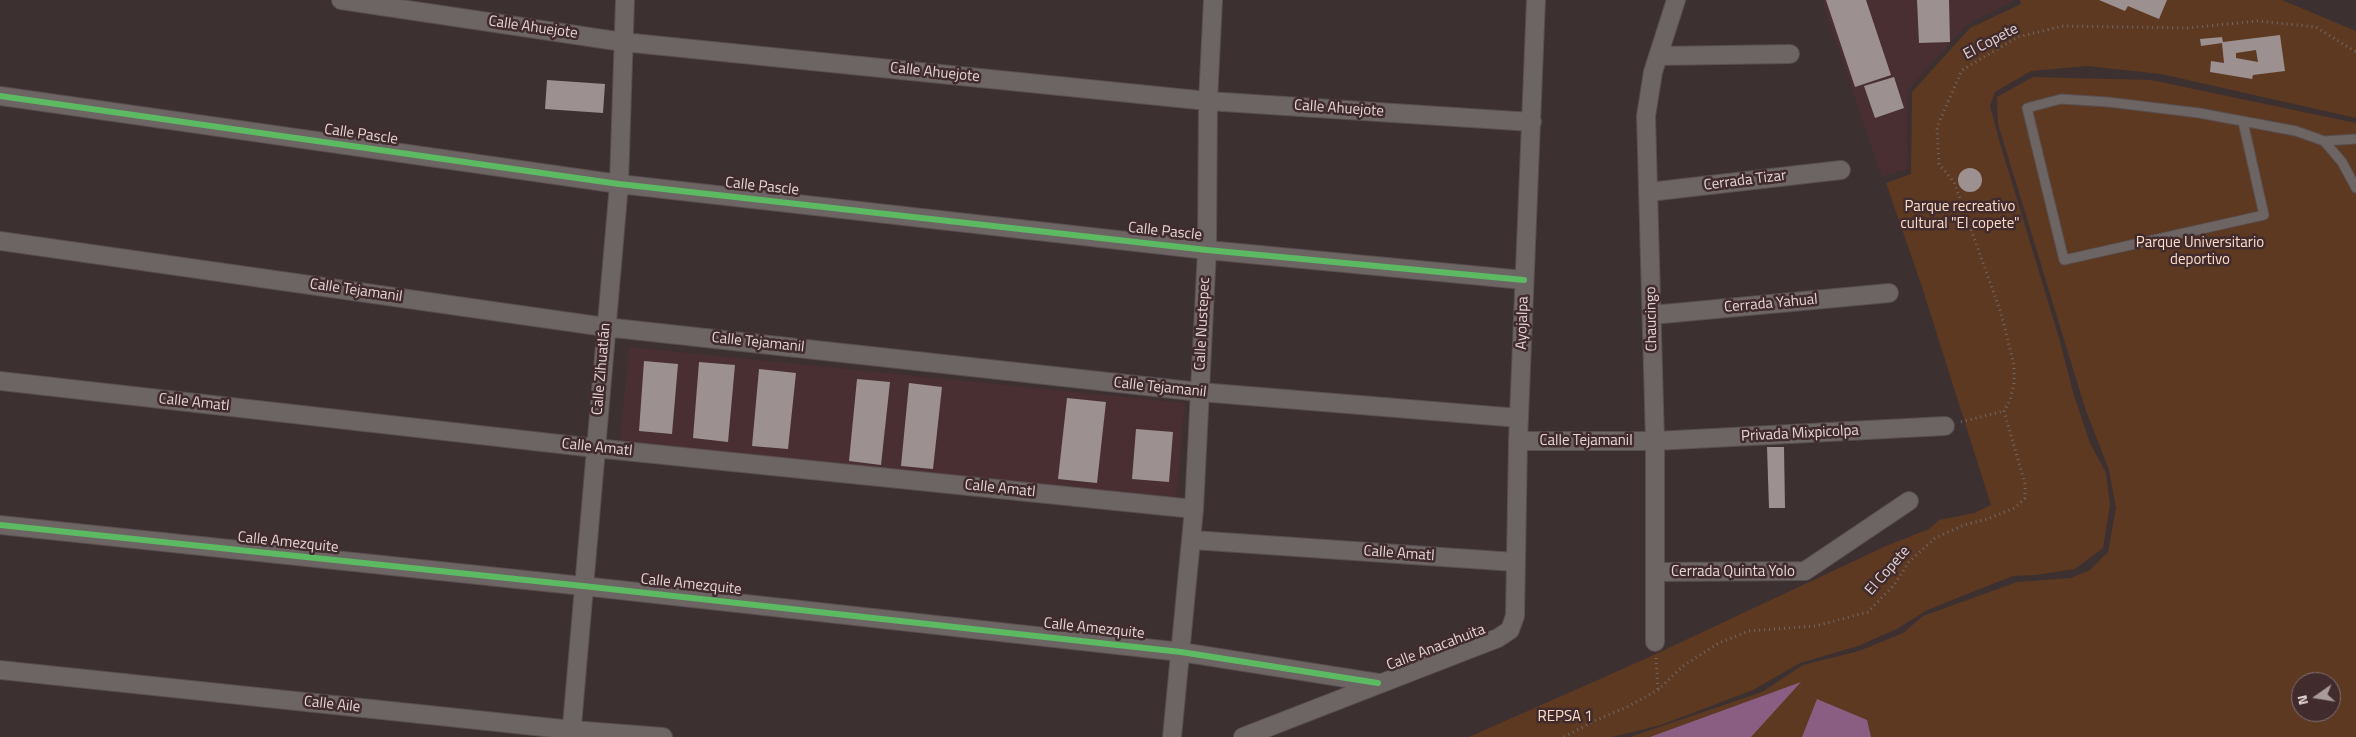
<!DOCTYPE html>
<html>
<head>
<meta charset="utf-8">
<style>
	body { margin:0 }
	#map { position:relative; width:2356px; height:737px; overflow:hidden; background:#3c3031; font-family:"Titillium Web",sans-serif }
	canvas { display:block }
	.north { position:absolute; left:2291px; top:672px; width:50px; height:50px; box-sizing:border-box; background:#412b2d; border:1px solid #826f71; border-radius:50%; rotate:257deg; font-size:14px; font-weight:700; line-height:20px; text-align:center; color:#e4d5d6 }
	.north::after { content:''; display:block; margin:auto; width:18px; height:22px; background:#a99b9c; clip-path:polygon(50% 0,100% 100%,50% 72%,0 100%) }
</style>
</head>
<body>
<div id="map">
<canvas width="2356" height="737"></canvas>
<div class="north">N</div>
</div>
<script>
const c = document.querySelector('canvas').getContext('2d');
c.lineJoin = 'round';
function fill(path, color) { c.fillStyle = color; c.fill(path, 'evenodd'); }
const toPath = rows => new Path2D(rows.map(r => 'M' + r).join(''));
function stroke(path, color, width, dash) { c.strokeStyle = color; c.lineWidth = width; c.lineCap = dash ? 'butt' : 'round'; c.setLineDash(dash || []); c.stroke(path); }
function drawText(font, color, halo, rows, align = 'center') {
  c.font = font + ' "Titillium Web",sans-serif'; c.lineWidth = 5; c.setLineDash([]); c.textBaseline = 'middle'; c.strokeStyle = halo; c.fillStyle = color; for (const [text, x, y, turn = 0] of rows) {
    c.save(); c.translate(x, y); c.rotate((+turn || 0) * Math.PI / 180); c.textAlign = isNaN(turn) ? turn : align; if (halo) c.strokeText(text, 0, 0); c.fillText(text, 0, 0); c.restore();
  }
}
fill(toPath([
	[1822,0,2015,0,1966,25,1907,91,1907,169,1882,177],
	[629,347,1185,403,1176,499,620,442]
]), '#4a2f32');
fill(toPath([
	[2020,0,2282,0,2356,31,2356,118,2161,74,2087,66,2031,71,1995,92,1990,106,2000,143,2059,338,2073,392,2090,443,2106,473,2110,505,2103,548,2075,569,2036,575,2013,576,1927,610,1897,629,1858,646,1800,663,1753,690,1661,725,1612,737,1469,737,1645,659,1886,546,1929,529,1939,520,1974,513,1991,505,1921,284,1886,183,1911,174,1912,92,1970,28,2021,4],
	[2033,77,2151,80,2356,123,2356,737,1630,737,1762,692,1803,665,1859,651,1903,633,1923,616,2017,582,2071,578,2090,570,2108,552,2116,508,2109,470,2085,408,1998,124,1997,97],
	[2301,682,2331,682,2331,712,2301,712]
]), '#5d3921');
fill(toPath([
	[1801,682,1751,737,1650,737],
	[1817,699,1867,720,1871,737,1802,737]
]), '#8a5e82');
fill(toPath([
	[1826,0,1866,0,1891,75,1855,87],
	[1917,0,1949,0,1950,42,1919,43],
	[2099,0,2167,0,2159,19,2128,6,2125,11],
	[2280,35,2285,71,2253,75,2252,79,2210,72,2211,61,2224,63,2222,43,2201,46,2200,39,2222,37,2223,42],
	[2256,50,2258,62,2236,58,2236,53],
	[1894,77,1904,108,1875,118,1864,86],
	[547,80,605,84,603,113,545,109],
	'1958 180a12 12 0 1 1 24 0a12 12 0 1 1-24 0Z',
	[644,361,678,364,672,434,639,431],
	[699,362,735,365,728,442,693,438],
	[759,369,796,373,788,449,752,446],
	[857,379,890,382,881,465,849,461],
	[909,383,942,387,933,469,901,466],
	[1067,398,1106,402,1097,483,1058,479],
	[1136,429,1173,432,1169,482,1132,479],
	[1767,447,1784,447,1785,508,1769,508]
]), '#9c9190');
const lane = toPath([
	[2243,122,2264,215,2064,260,2027,108,2061,99,2108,102,2199,113,2296,131,2324,141,2356,139],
	[2324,141,2342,162,2356,188]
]);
const street = toPath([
	[341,0,623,42,1208,101,1532,122],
	[1658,56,1790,54],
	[0,96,619,184,1207,250,1524,280],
	[1649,192,1841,170],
	[0,241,605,327,1200,392,1519,418],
	[1652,315,1889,293],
	[0,381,595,448,1194,509],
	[1518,441,1655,441,1945,426],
	[0,525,583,586,1181,652,1378,683],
	[1193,540,1515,562],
	[1656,572,1805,571,1909,501],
	[1655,642,1655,441,1646,116,1653,72,1676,0],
	[0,670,572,730,663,737],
	[571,737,619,184,625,0],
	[1172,737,1194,509,1207,250,1208,101,1213,0],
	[1243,737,1498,638,1510,630,1515,616,1518,441,1536,0]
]);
stroke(lane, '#594e4f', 11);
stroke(street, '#594e4f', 20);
stroke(toPath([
	[1961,422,2004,411],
	[1656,658,1658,689],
	[1564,737,1592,722,1627,707,1658,690,1683,666,1719,643,1749,631,1815,626,1868,612,1894,585,1909,562,1935,538,1964,525,1987,519,2015,508,2025,498,2025,484,2004,411,2010,400,2014,384,2014,365,2001,313,1954,182,1939,164,1937,127,1962,70,2018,37,2063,26,2188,28,2258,21,2316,27,2356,52]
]), '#706768', 3, [1, 4]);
stroke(lane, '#6d6464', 9);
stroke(street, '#6d6464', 18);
stroke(toPath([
	[0,96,619,184,1207,250,1524,280],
	[0,525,583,586,1181,652,1378,683]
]), '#5cba63', 6);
drawText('15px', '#e4d5d6', '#412b2d', [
	["Calle Ahuejote",533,28,8],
	["El Copete",1991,42,-28],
	["Calle Ahuejote",935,73,6],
	["Calle Ahuejote",1339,109,4],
	["Calle Pascle",361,135,8],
	["Cerrada Tizar",1745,181,-7],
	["Calle Pascle",762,187,6],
	["Calle Pascle",1165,232,6],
	["Calle Tejamanil",356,291,8],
	["Cerrada Yahual",1771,304,-5],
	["Chaucingo",1652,319,-91],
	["Ayojalpa",1523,323,-88],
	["Calle Nustepec",1203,324,-87],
	["Calle Tejamanil",758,343,6],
	["Calle Zihuatlán",602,369,-85],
	["Calle Tejamanil",1160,388,6],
	["Calle Amatl",194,403,6],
	["Privada Mixpicolpa",1800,434,-3],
	["Calle Tejamanil",1586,441],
	["Calle Amatl",597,448,6],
	["Calle Amatl",1000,489,6],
	["Calle Amezquite",288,543,6],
	["Calle Amatl",1399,554,4],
	["El Copete",1888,571,-49],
	["Cerrada Quinta Yolo",1733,572],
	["Calle Amezquite",691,585,6],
	["Calle Amezquite",1094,629,6],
	["Calle Anacahuita",1436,648,-21],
	["Calle Aile",332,705,6]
]);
drawText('15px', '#fcdcc7', '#412b2d', [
	["Parque recreativo",1960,207],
	["cultural \"El copete\"",1960,224],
	["Parque Universitario",2200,243],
	["deportivo",2200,260],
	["REPSA 1",1565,717]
]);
</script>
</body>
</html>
